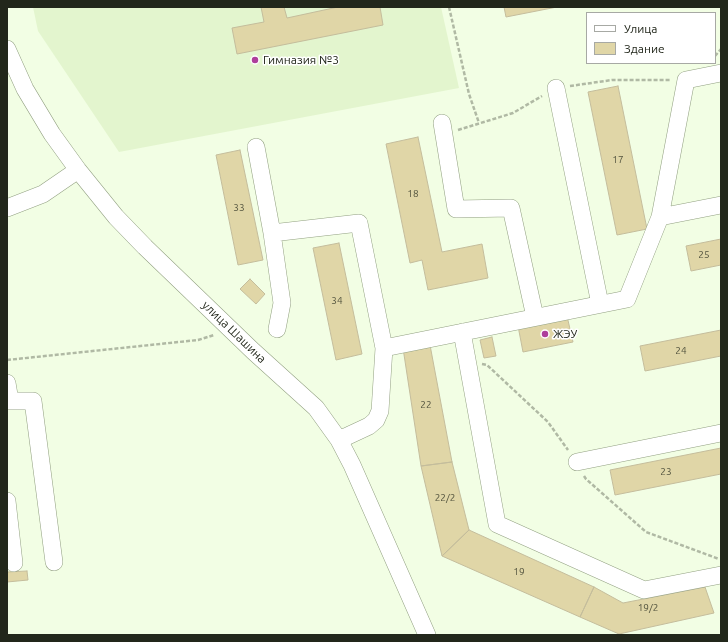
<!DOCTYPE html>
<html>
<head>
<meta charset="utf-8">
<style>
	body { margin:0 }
	#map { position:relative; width:728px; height:642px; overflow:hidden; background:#f2fee4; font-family:Ubuntu,sans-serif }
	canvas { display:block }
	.frame { position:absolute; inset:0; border:8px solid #22271b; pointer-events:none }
	.legend { position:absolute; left:586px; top:12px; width:130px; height:52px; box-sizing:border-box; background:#fff; border:1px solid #a7a9a4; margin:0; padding:5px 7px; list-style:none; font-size:12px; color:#22271b }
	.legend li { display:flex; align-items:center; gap:8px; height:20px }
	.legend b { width:20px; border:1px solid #a7a9a4 }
</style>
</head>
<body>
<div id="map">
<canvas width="728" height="642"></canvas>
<div class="frame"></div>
<ul class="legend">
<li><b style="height:5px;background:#fff"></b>Улица</li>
<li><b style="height:11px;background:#e0d6a7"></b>Здание</li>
</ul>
</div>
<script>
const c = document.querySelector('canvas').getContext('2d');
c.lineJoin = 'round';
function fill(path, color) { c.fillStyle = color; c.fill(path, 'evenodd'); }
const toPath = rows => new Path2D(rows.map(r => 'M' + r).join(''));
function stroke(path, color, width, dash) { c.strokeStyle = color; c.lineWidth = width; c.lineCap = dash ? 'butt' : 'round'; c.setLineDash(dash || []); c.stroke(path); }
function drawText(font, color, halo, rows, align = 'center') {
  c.font = font + ' Ubuntu,sans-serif'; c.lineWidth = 3; c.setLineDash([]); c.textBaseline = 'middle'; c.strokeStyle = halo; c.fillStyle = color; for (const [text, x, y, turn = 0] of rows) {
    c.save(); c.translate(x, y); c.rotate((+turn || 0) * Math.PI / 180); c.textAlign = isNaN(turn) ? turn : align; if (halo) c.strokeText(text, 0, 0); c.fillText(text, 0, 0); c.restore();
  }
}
fill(toPath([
	[33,7,441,7,459,88,119,152,38,31]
]), '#e3f5ce');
const building = toPath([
	[261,7,284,7,287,18,338,7,380,7,383,25,237,54,232,28,264,22,261,7],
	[504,7,557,7,506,17,504,7],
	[618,86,647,229,617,235,588,92,618,86],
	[418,137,442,252,482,244,488,278,428,290,422,260,410,263,386,144,418,137],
	[240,150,263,260,238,265,216,155,240,150],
	[721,239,721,265,691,271,686,246,721,239],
	[339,243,362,354,336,360,313,248,339,243],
	[250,279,265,294,256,304,240,289,250,279],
	[567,316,573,342,523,352,518,326,567,316],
	[721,330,721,356,645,371,640,346,721,330],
	[492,337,496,356,484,358,480,340,492,337],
	[430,345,452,462,421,466,403,348,430,345],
	[721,448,721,474,615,495,610,470,721,448],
	[452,462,469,530,442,556,421,466,452,462],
	[469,530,594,587,580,617,442,556,469,530],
	[27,571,28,580,7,582,7,572,27,571],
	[594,587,623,603,705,587,714,613,619,634,580,617,594,587]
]);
fill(building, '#e0d6a7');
stroke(building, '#c4bd9c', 1);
const minor = toPath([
	[7,49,25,89,52,134,78,170,116,217,145,247,253,351,316,408,339,440,352,465,427,635],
	[556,88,600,304],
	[442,123,456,209,511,208,535,317],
	[256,147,272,233,282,303,277,329],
	[7,208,43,194,78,170],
	[660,217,686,80,721,73],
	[272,233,359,223,384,348,380,411,376,420,369,426,339,440],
	[462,332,497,524,644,590,721,575],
	[384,348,627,299,660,217,721,205],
	[7,383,10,401,33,401,54,562],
	[577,462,721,433],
	[7,501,14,563]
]);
stroke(minor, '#92a082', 18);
stroke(toPath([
	[449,7,469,94,479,123],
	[715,56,721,49],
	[570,86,612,80,671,80],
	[458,130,513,113,542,96],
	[7,360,198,340,214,335],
	[482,364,487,365,548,422,568,450],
	[584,476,586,479,646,532,719,559]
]), '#b0b9a4', 2.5, [4, 2]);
stroke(minor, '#fff', 17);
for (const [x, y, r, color] of [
	[255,60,4,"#ae3e9b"],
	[545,334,4,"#ae3e9b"]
]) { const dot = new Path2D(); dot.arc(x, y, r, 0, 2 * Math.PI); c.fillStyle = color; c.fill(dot); stroke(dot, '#fff', 1.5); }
drawText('10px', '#52533e', null, [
	["17",618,160],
	["18",413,194],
	["33",239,208],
	["25",704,255],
	["34",337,301],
	["24",681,351],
	["22",426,405],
	["23",666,472],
	["22/2",445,498],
	["19",519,572],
	["19/2",648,608]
]);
drawText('12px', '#22271b', '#fff', [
	["Гимназия №3",263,60],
	["ЖЭУ",553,334]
], 'left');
drawText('12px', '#22271b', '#fff', [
	["улица Шашина",234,332,44]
]);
</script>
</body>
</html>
